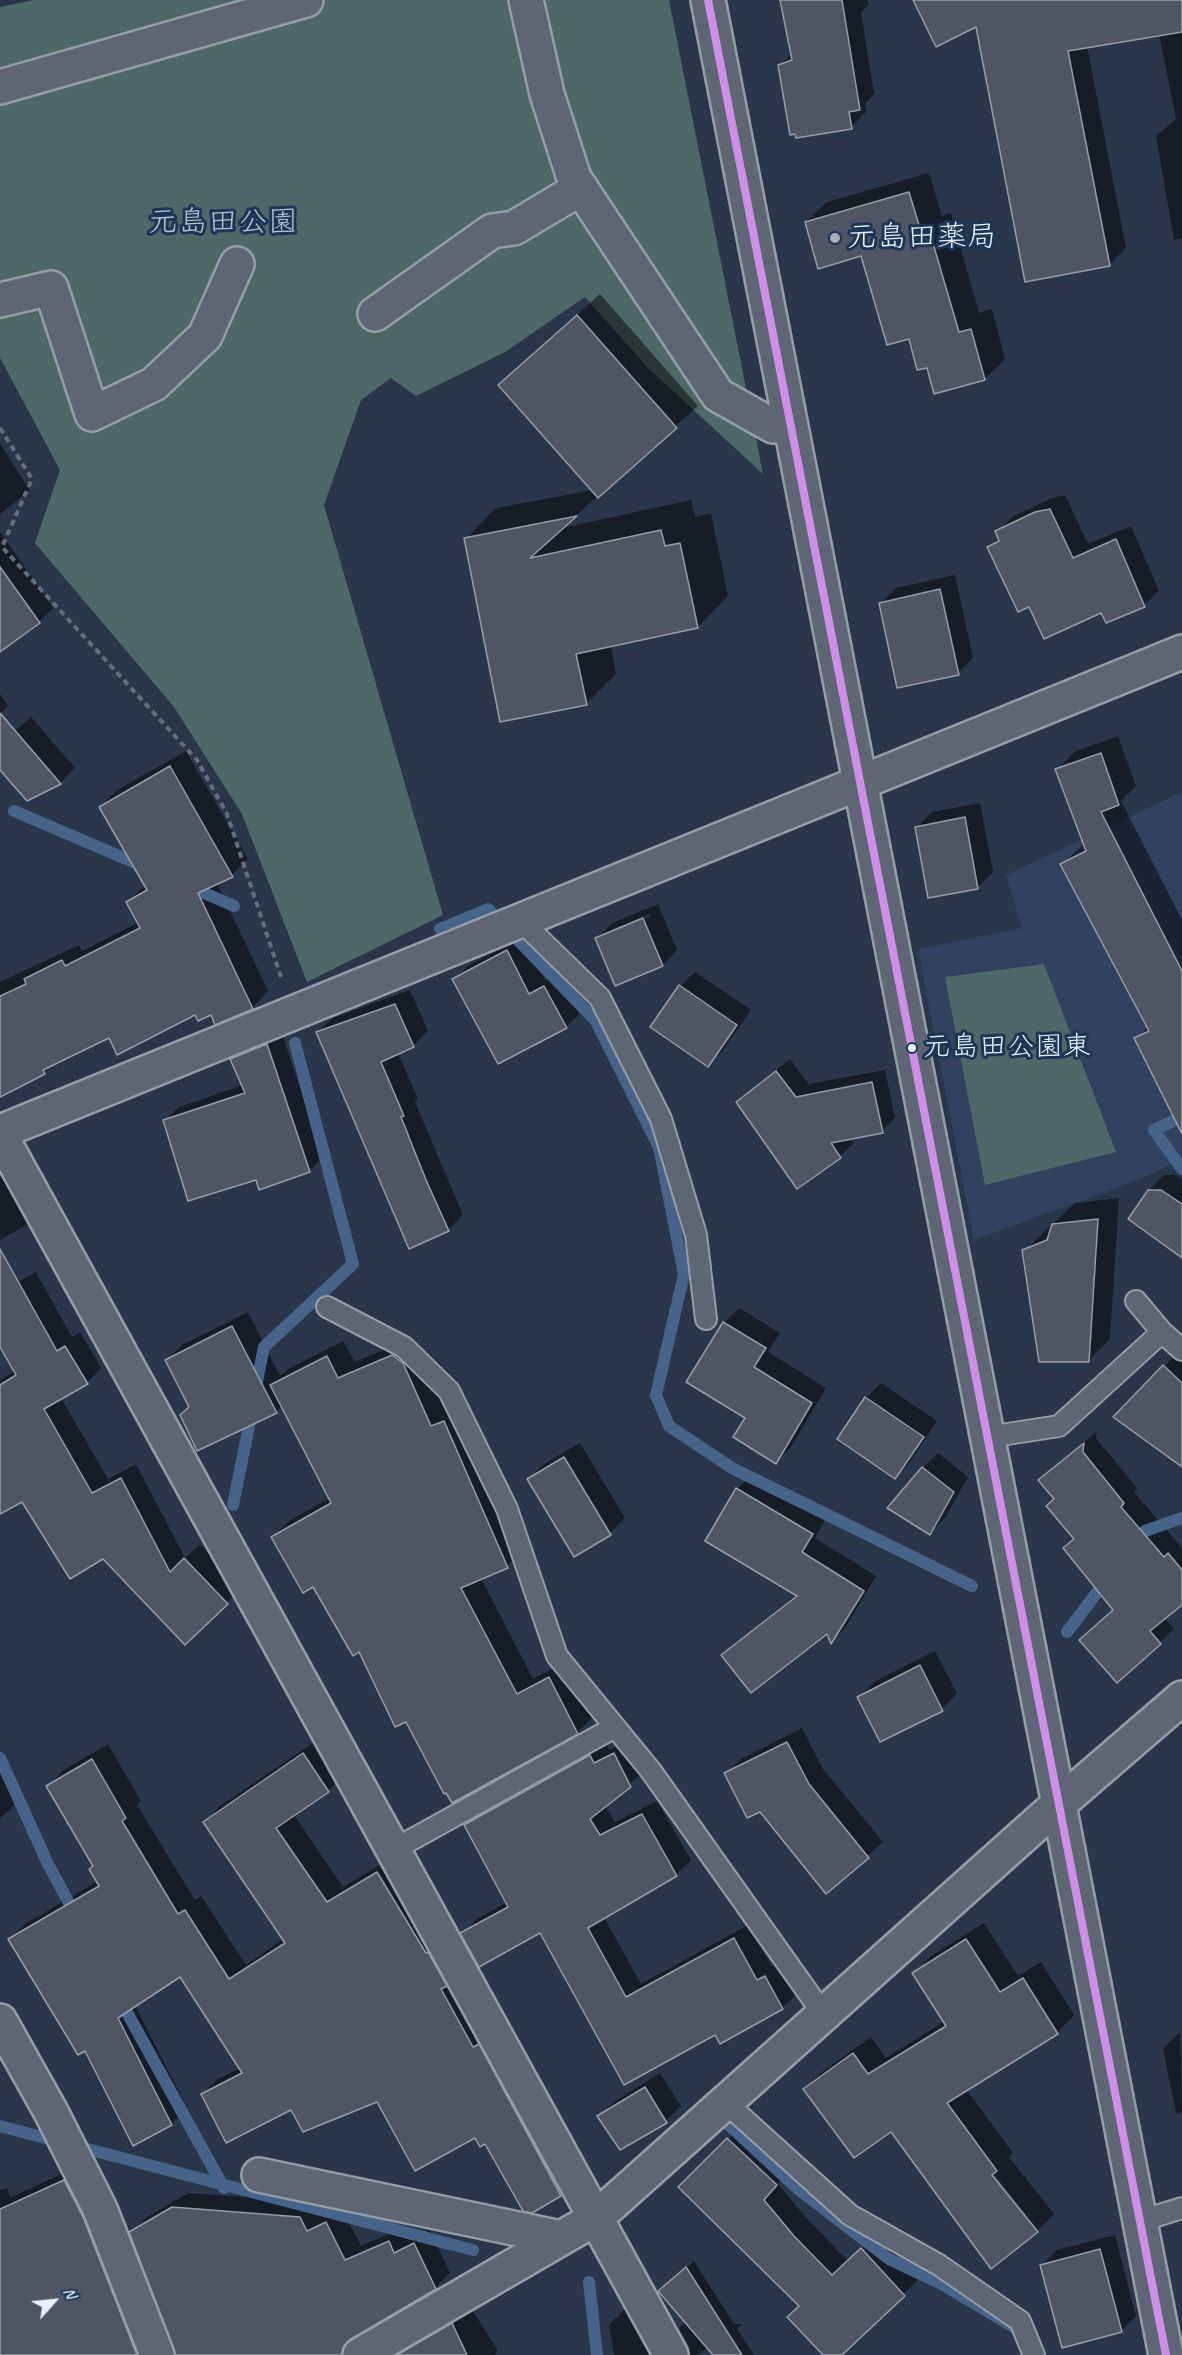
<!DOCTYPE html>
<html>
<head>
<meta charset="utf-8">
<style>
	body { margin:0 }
	#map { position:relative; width:1182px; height:2355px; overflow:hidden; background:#2a374a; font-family:Caveat,sans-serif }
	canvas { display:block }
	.north { position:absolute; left:24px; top:2271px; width:60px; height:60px; -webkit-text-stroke:4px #1d3557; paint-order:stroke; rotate:63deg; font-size:16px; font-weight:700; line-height:24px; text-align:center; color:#e8f1f8 }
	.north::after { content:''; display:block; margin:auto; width:21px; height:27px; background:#e8f1f8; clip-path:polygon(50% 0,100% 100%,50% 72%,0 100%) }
</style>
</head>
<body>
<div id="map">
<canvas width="1182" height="2355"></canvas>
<div class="north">N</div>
</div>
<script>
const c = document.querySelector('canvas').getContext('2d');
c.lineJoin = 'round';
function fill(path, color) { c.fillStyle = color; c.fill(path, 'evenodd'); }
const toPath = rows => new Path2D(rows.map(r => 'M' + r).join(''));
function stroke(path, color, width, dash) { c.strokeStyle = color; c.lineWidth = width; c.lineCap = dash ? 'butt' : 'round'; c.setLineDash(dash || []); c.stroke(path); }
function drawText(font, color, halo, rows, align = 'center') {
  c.font = font + ' Caveat,"Klee One",sans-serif'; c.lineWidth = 6; c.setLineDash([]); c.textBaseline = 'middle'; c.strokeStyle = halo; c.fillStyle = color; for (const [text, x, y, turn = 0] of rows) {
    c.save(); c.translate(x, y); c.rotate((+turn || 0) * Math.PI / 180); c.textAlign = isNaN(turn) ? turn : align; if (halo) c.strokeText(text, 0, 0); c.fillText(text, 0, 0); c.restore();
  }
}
fill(toPath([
	[1182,792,1182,1159,1136,1181,974,1240,918,949,1022,928,1006,875]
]), '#334160');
fill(toPath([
	[34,0,669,0,763,474,648,368,585,297,505,352,416,396,391,378,361,400,324,505,443,915,307,982,242,814,174,707,35,543,60,470,0,358,0,7],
	[1044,964,1116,1152,985,1185,945,977]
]), '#4e6767');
fill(toPath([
	[781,0,867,0,869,4,861,12,874,94,865,104,866,112,851,127,780,65,792,53],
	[915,0,1182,0,1182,238,1174,240,1156,136,1176,119,1159,34,1087,46,1126,248,1109,265,977,25],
	[929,173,942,216,951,213,979,313,992,309,1005,359,984,379,928,366,862,254,806,222,827,202],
	[600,294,698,406,562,528,691,500,695,517,711,513,728,596,698,627,611,645,616,674,586,704,466,539,496,508,593,490,500,385],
	[0,444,30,490,0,514],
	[1065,495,1088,544,1131,526,1159,591,1144,605,1102,611,1029,605,989,547,999,537,997,532,1012,517,1052,498],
	[0,532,53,608,39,622,0,650],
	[955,575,973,658,958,673,881,603,896,588],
	[0,694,8,706,0,714],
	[31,717,75,768,60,783,27,800,0,767,0,745],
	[1118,736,1136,786,1121,801,1182,920,1182,1104,1136,1039,1149,1026,1062,864,1084,844,1057,770,1074,752],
	[186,751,248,859,232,875,217,883,268,991,252,1008,196,1013,110,1036,52,1064,44,1072,0,1095,0,982,79,945,82,951,139,922,128,902,145,885,100,807,117,790],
	[980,803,993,872,978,887,917,827,932,812],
	[658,904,677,950,663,965,597,938,612,923],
	[650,914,651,916,613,932,613,929],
	[522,937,545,980,560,972,581,1012,566,1027,499,1062,454,980,469,965],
	[695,972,751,1010,723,1050,708,1065,680,986],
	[410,990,428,1031,413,1046,398,1053,418,1099,415,1102,463,1215,448,1230,318,1032,333,1018],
	[281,1031,323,1157,309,1171,256,1178,165,1121,179,1107,243,1085,232,1059,246,1045],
	[790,1059,809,1084,885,1070,895,1118,882,1131,849,1138,854,1143,840,1156,798,1186,738,1102],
	[0,1144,42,1209,25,1226,0,1240],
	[1164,1175,1177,1175,1182,1179,1182,1256,1149,1190],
	[1119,1198,1110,1339,1088,1361,1024,1251,1075,1203],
	[36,1272,72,1337,80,1332,101,1368,87,1383,61,1398,108,1479,136,1464,185,1558,200,1544,242,1588,186,1643,104,1557,22,1500,0,1513,0,1380,15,1371,0,1344,0,1292],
	[739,1308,780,1333,768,1352,826,1388,791,1447,776,1462,747,1417,724,1323],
	[248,1312,280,1376,288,1369,343,1341,355,1362,409,1339,419,1347,447,1411,461,1405,523,1550,507,1566,481,1578,533,1679,565,1662,594,1716,578,1732,453,1801,407,1720,360,1650,314,1585,273,1537,289,1521,330,1498,282,1406,276,1412,191,1407,167,1360,182,1345],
	[1177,1353,1182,1358,1182,1465,1116,1417],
	[881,1383,937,1421,910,1462,895,1477,839,1438,866,1398],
	[1097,1431,1096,1438,1137,1488,1134,1492,1182,1548,1182,1578,1164,1618,1174,1629,1117,1681,1094,1626,1114,1609,1065,1548,1075,1538,1056,1498,1040,1480],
	[580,1443,625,1518,610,1533,575,1555,529,1479,544,1464],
	[938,1453,968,1477,945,1518,930,1533,923,1468],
	[751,1475,825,1520,815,1538,876,1576,845,1628,832,1641,827,1632,723,1655,797,1594,737,1489],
	[935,1651,957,1694,942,1709,859,1697,874,1682],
	[802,1728,823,1769,883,1842,826,1892,760,1810,726,1774,741,1759],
	[319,1739,344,1775,328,1791,294,1815,343,1887,393,1857,576,2179,560,2195,476,2136,377,2100,292,2108,202,2094,218,2079,240,2068,180,1975,135,2005,187,2108,171,2124,86,2049,10,1939,25,1924,98,1881,95,1866,48,1786,64,1770,108,1744,141,1801,137,1805,195,1900,201,1896,246,1965,284,1939,205,1822,220,1806],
	[629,1740,645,1771,605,1805,615,1822,657,1801,691,1860,676,1875,604,1917,641,1984,748,1925,772,1967,779,1962,797,1994,782,2008,716,2033,624,2083,541,1931,462,1934,477,1919,507,1902,465,1825,480,1810,605,1741,609,1750],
	[0,1760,23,1798,0,1818],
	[984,1923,1018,1976,1041,1962,1074,2015,1057,2033,966,2089,1013,2153,1009,2157,1054,2214,1038,2230,989,2168,891,2129,805,2089,822,2072,871,2037,886,2058,945,2021,914,1974,931,1956],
	[1180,2032,1182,2112,1176,2113,1163,2049],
	[660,2073,681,2106,666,2121,620,2148,599,2116,614,2102],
	[743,2124,790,2170,778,2184,809,2221,848,2261,877,2235,918,2280,839,2355,825,2355,801,2306,680,2187],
	[79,2166,160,2355,0,2355,0,2190,7,2188,11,2197],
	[188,2193,315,2202,323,2217,341,2208,361,2246,404,2227,409,2239,430,2230,450,2273,435,2288,278,2355,177,2355,131,2233,146,2218],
	[1115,2235,1136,2316,1121,2331,1042,2265,1057,2250],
	[694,2261,734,2324,742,2324,737,2329,754,2355,715,2355,708,2348,697,2355,689,2355,689,2346,679,2328,686,2322,667,2284],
	[626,2308,650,2310,678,2355,614,2355,609,2325],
	[466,2311,468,2314,473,2311,498,2351,494,2355,393,2355]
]), '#0007');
stroke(toPath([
	[14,811,145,867],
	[186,885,234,906],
	[440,929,488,909,596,1021,659,1147,684,1274,656,1395,669,1426,732,1468,972,1586],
	[1182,1117,1154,1130,1182,1169],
	[255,1391,264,1347,353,1264,295,1043],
	[233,1505,252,1411],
	[1134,1546,1145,1531,1182,1518],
	[1067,1632,1108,1578],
	[0,1758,48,1864,76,1916],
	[119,1998,224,2188],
	[715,2112,798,2189,889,2259,942,2284,1014,2327],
	[0,2126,473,2250],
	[589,2282,597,2355]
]), '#466489', 12);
const building = toPath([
	[780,0,842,0,860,110,849,112,852,129,796,138,795,134,790,135,778,65,792,60,780,0],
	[913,0,1182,0,1182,32,1068,51,1110,266,1025,282,976,27,936,47,913,0],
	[909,192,922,235,930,233,959,332,971,329,985,380,934,394,927,368,917,370,909,339,887,345,861,256,818,269,805,222,909,192],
	[577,315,677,428,598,498,498,385,577,315],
	[1050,509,1073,558,1116,539,1145,607,1106,623,1101,613,1044,639,1029,607,1018,612,987,547,999,541,995,531,1035,512,1050,509],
	[577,516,530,558,661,530,665,546,680,543,698,628,576,654,587,705,500,722,464,538,577,516],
	[0,567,40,623,0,652,0,567],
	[940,589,959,675,897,688,879,603,940,589],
	[0,713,61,784,27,801,0,770,0,713],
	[1101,753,1119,805,1101,812,1182,971,1182,1134,1134,1038,1149,1031,1060,864,1086,851,1055,769,1101,753],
	[170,766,233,877,198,893,253,1009,215,1025,211,1015,198,1021,195,1015,117,1055,109,1038,43,1070,45,1074,0,1097,0,996,26,984,24,979,62,960,65,966,140,928,126,902,147,890,99,807,170,766],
	[965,817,978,889,928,898,915,827,965,817],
	[643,918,663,966,615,986,595,938,643,918],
	[507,950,529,994,544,986,567,1028,498,1064,452,979,507,950],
	[679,985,737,1025,708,1067,650,1027,679,985],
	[395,1004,414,1047,381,1062,404,1116,401,1117,426,1180,449,1231,409,1249,316,1032,395,1004],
	[267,1044,310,1172,259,1190,256,1180,188,1201,163,1120,245,1093,230,1059,267,1044],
	[776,1071,796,1097,872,1082,883,1133,831,1143,841,1158,797,1189,736,1102,776,1071],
	[1148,1190,1161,1190,1182,1204,1182,1258,1128,1219,1148,1190],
	[1098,1219,1089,1362,1039,1362,1022,1250,1047,1240,1052,1224,1098,1219],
	[0,1249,57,1351,65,1346,88,1384,44,1409,92,1493,121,1478,170,1572,184,1558,228,1604,185,1645,103,1559,70,1579,22,1502,0,1514,0,1385,16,1375,0,1347,0,1249],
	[723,1322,766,1348,754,1367,812,1403,776,1464,733,1437,745,1418,686,1382,723,1322],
	[232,1326,277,1413,197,1451,180,1415,189,1407,165,1360,232,1326],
	[392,1355,403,1363,431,1426,444,1421,508,1568,461,1588,517,1694,549,1677,578,1734,452,1803,446,1793,444,1794,406,1722,395,1727,359,1652,353,1656,313,1587,303,1593,271,1537,331,1503,270,1385,327,1356,338,1378,392,1355],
	[1163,1365,1182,1383,1182,1467,1113,1417,1163,1365],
	[865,1397,924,1437,895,1479,837,1439,865,1397],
	[1084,1443,1083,1452,1124,1503,1121,1507,1164,1557,1168,1553,1182,1570,1182,1605,1150,1631,1161,1644,1117,1683,1079,1640,1113,1610,1063,1548,1074,1539,1046,1506,1054,1499,1038,1480,1084,1443],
	[564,1457,611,1535,574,1557,527,1479,564,1457],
	[922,1467,954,1492,930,1535,887,1508,922,1467],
	[736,1488,813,1534,802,1552,864,1591,831,1644,827,1634,751,1693,721,1655,797,1596,705,1541,736,1488],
	[920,1665,943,1711,880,1742,857,1697,920,1665],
	[787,1742,809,1784,869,1858,826,1894,760,1812,747,1818,724,1773,787,1742],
	[303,1753,329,1792,276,1828,327,1902,377,1872,426,1953,428,1952,447,1986,441,1989,473,2047,479,2044,561,2196,532,2213,523,2211,485,2144,480,2147,475,2138,415,2171,377,2102,303,2132,291,2110,226,2143,201,2094,242,2073,180,1977,118,2018,172,2125,133,2146,85,2051,78,2055,8,1939,99,1886,89,1869,93,1866,46,1786,92,1759,126,1818,122,1821,178,1914,185,1910,229,1979,285,1943,203,1822,303,1753],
	[614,1753,631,1787,590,1819,600,1835,642,1814,677,1876,588,1928,626,1997,734,1938,757,1980,765,1976,783,2009,720,2044,715,2035,624,2085,540,1933,479,1967,460,1933,508,1907,464,1825,590,1755,594,1763,614,1753],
	[966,1939,1000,1992,1023,1978,1058,2034,947,2103,997,2171,992,2175,1038,2232,991,2269,891,2132,854,2158,803,2089,853,2053,868,2074,946,2026,912,1973,966,1939],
	[645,2087,667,2123,620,2150,597,2116,645,2087],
	[727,2138,777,2185,764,2200,794,2236,832,2275,861,2248,905,2296,842,2355,823,2355,787,2317,799,2306,678,2187,727,2138],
	[64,2180,83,2217,137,2355,0,2355,0,2209,64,2180],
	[172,2207,300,2217,307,2231,326,2222,345,2260,389,2241,394,2253,414,2243,436,2289,351,2339,344,2346,341,2355,175,2355,129,2232,172,2207],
	[1100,2249,1122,2332,1062,2348,1040,2265,1100,2249],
	[686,2267,742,2355,713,2355,658,2291,686,2267],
	[452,2323,467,2355,397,2355,452,2323]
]);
fill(building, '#505564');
stroke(building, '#959da7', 1.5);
const lane = toPath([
	[520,920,600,998,661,1119,696,1235,706,1319],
	[1136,1301,1162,1332,1182,1350],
	[327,1307,404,1347,449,1391,507,1509,557,1656,651,1771,824,2015],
	[988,1437,1059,1426,1162,1332],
	[393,1850,615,1727],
	[726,2103,850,2215,939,2265,1020,2321,1034,2355],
	[1141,2221,1182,2208]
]);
const street = toPath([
	[526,0,547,94,574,178,718,395,773,426],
	[0,87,306,0],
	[0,300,51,288,92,414,154,384,205,336,237,264],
	[375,314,492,231,514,228,581,188],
	[0,1132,1182,652],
	[0,1135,671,2355],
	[0,2021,51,2112,100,2209,157,2355],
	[259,2175,561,2238],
	[360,2355,596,2218,1043,1818,1182,1698]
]);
const secondary = toPath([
	[708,0,1166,2355]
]);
stroke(lane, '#959da7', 24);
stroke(street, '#959da7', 38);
stroke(secondary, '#959da7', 38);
stroke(toPath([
	[0,428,32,479,2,547,197,760,227,814,281,977]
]), '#656d78', 4, [6, 4.5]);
stroke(lane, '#5d6672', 20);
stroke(street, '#5d6672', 33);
stroke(secondary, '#5d6672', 33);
stroke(toPath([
	[708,0,1166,2355]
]), '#ce8fe9', 8);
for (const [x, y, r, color] of [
	[835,238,6,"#a6b0bb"],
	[912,1048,5,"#e8f1f8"]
]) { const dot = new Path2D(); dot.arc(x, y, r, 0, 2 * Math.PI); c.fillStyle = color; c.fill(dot); stroke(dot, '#1d3557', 2); }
drawText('28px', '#e8f1f8', '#1d3557', [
	["元島田公園東",923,1048]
], 'left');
drawText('30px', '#b4c3c7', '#1d3557', [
	["元島田公園",223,223]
]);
drawText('30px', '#e8f1f8', '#1d3557', [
	["元島田薬局",847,238]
], 'left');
</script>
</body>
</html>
